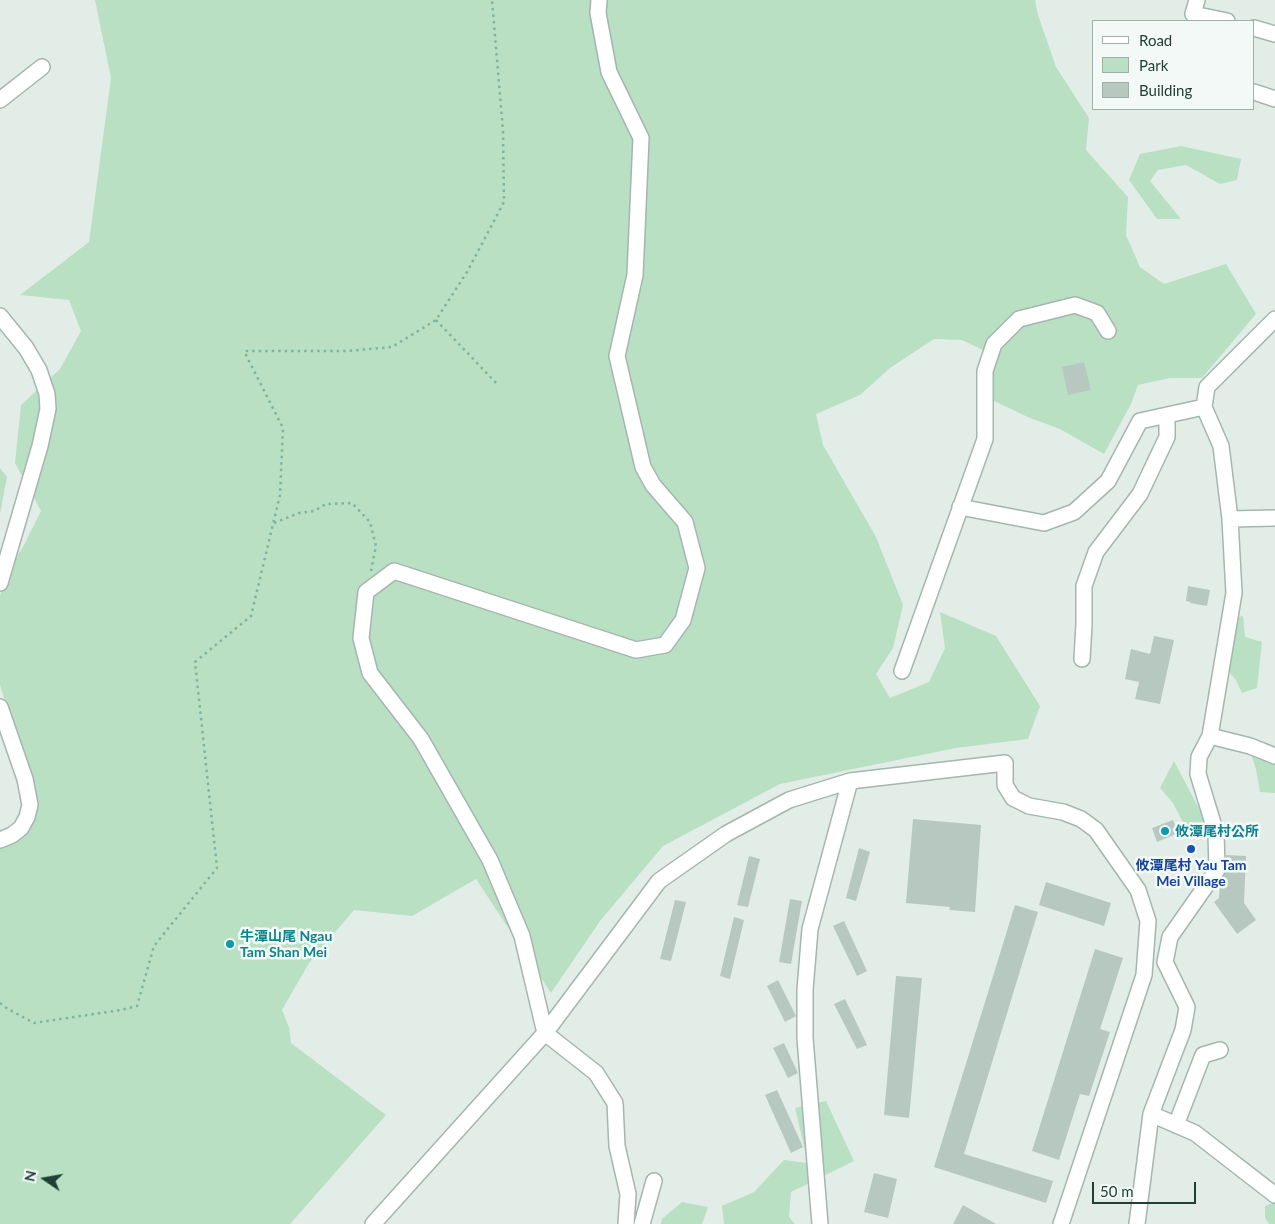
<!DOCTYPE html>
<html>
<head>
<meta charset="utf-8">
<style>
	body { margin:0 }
	#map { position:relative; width:1275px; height:1224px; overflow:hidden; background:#e2ede8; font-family:Lato,sans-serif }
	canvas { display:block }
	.legend { position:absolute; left:1092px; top:20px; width:162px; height:90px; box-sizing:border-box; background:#f3f9f6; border:1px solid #9fafa9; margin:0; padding:6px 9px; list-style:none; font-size:15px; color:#204036 }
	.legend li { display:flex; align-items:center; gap:10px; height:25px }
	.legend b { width:25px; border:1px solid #9fafa9 }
	.north { position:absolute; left:20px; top:1154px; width:50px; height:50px; -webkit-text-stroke:4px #f3f9f6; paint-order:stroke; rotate:282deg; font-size:14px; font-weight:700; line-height:20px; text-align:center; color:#204036 }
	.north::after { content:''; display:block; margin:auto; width:18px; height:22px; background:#204036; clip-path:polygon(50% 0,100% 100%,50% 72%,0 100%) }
	.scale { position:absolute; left:1092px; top:1182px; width:104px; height:22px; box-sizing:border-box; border:2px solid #204036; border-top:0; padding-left:6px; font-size:15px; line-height:18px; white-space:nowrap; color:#204036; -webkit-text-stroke:4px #f3f9f6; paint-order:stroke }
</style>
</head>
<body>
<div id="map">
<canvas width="1275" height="1224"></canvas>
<ul class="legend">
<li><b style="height:6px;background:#fff"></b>Road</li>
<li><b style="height:14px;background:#b9e0c2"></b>Park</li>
<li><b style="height:14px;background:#b7c8c1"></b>Building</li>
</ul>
<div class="north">N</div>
<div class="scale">50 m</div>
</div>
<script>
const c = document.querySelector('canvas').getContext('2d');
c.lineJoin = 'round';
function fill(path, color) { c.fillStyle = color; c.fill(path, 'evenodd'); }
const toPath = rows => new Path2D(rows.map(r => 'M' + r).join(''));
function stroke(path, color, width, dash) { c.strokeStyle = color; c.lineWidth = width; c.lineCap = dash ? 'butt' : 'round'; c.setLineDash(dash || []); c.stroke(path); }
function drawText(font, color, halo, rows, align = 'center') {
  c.font = font + ' Lato,"Noto Sans TC",sans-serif'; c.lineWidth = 5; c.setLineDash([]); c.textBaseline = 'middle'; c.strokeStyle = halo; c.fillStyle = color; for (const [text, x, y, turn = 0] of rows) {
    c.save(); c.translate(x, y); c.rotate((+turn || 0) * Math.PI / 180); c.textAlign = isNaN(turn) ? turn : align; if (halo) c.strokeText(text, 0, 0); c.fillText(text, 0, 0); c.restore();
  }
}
fill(toPath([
	[95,0,1035,0,1038,15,1056,67,1089,118,1086,150,1128,197,1126,235,1140,267,1164,284,1226,264,1256,314,1202,378,1170,378,1138,385,1131,404,1104,454,1060,429,1030,418,992,400,985,351,962,340,934,339,890,368,860,395,816,414,823,445,876,537,903,605,893,648,876,674,890,698,929,682,945,648,940,612,996,636,1040,706,1028,739,956,748,780,784,663,846,600,921,551,993,476,879,412,916,354,910,309,963,282,1010,289,1027,291,1043,386,1115,290,1224,0,1224,0,846,34,797,0,685,0,596,5,576,24,545,41,511,15,463,21,405,60,369,81,331,69,300,20,295,89,242,111,78],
	[1181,146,1241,159,1237,180,1220,184,1186,165,1158,170,1150,181,1181,219,1157,219,1129,180,1140,154],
	[0,468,7,477,0,514],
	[1243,616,1245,637,1262,642,1257,688,1242,693,1236,680,1228,671,1225,619],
	[1251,754,1275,755,1275,793,1260,792,1256,769],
	[1174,761,1205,820,1189,834,1173,803,1160,788],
	[826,1101,854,1161,791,1192,789,1217,795,1224,724,1224,722,1206,754,1192,784,1160,808,1163,795,1108],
	[682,1202,708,1207,702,1224,661,1224,662,1219],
	[1275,1202,1275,1224,1269,1224,1265,1218,1265,1206]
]), '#b9e0c2');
fill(toPath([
	[1084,362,1091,390,1068,395,1062,367],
	[1188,586,1210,590,1207,606,1190,603,1191,602,1186,601],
	[1154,636,1174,640,1160,704,1135,699,1139,682,1125,679,1131,649,1150,654],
	[913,819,981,825,975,912,949,910,950,907,906,903],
	[1173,820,1178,833,1157,842,1152,828],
	[859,848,870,852,856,901,846,898],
	[1226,855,1246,856,1244,903,1256,920,1237,934,1214,902,1219,898,1220,882,1226,870],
	[749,856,760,859,748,907,737,905],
	[1046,882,1111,903,1104,926,1039,905],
	[790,899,802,901,791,964,779,962],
	[675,900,686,902,671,961,660,959],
	[1015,905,1038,912,964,1154,1053,1181,1046,1203,934,1167],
	[734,917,744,920,730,979,720,976],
	[844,921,867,971,857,976,833,926],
	[1095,949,1123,958,1100,1029,1110,1032,1089,1096,1080,1094,1059,1160,1032,1151],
	[896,976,922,978,909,1118,884,1115],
	[778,980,796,1016,785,1022,767,986],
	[845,999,867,1045,857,1049,834,1004],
	[784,1043,798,1073,788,1078,773,1048],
	[777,1090,803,1147,791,1153,765,1095],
	[874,1173,897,1179,888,1218,864,1212],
	[963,1205,996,1224,953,1224]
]), '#b7c8c1');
const minor = toPath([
	[599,0,598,13,609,72,641,138,635,275,617,356,643,467,653,485,685,522,697,568,683,620,665,645,636,650,394,571,366,592,361,638,370,673,421,739,490,860,522,936,545,1033,596,1073,615,1103,617,1146,628,1194,626,1224],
	[1197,0,1193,14,1227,21],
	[1254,28,1275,34],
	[1254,92,1275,99],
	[0,100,42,67],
	[0,316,26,348,39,370,47,394,48,409,40,446,0,583],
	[960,507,1044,523,1074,512,1108,481,1140,421,1204,407],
	[1230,519,1275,518],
	[1082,659,1084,624,1084,586,1096,552,1140,494,1167,437,1167,415],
	[902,671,985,439,985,371,994,344,1019,319,1075,305,1097,313,1108,331],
	[0,707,25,779,30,805,27,817,21,828,12,835,0,840],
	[1210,736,1250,746,1275,756],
	[1151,1114,1195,1133,1275,1195],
	[1176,1125,1203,1055,1220,1050],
	[373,1224,545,1033,659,881,726,834,789,800,850,781,1005,763,1005,785,1013,798,1029,806,1063,812,1081,819,1096,830,1138,890,1148,921,1144,975,1061,1224],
	[642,1224,654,1181],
	[820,1224,805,1038,805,990,810,929,850,781],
	[1137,1224,1151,1114,1183,1030,1187,1007,1165,962,1170,937,1217,870,1216,833,1198,774,1199,757,1210,736,1234,593,1230,519,1221,446,1204,407,1207,387,1275,319]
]);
stroke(minor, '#a4b6af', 18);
stroke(toPath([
	[436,320,498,385],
	[274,523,299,513,314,511,326,504,352,503,370,522,376,546,371,571],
	[0,1003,8,1009,34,1023,121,1010,137,1006,154,946,217,868,195,662,251,616,280,495,283,428,245,353,245,351,347,351,392,347,436,320,467,272,504,202,503,131,492,0]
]), '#80b3a2', 2.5, [2.5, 4]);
stroke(minor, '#fff', 15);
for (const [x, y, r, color] of [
	[1165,831,5,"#0f9aa8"],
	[1191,849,5,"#1a4fb4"],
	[230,944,5,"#0f9aa8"]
]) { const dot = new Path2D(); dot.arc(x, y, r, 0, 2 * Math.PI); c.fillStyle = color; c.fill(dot); stroke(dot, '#f3f9f6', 2); }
drawText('bold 14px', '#0d838f', '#f3f9f6', [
	["攸潭尾村公所",1175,831],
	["牛潭山尾 Ngau",240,936],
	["Tam Shan Mei",240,952]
], 'left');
drawText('bold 14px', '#164399', '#f3f9f6', [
	["攸潭尾村 Yau Tam",1191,865],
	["Mei Village",1191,881]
]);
</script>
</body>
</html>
